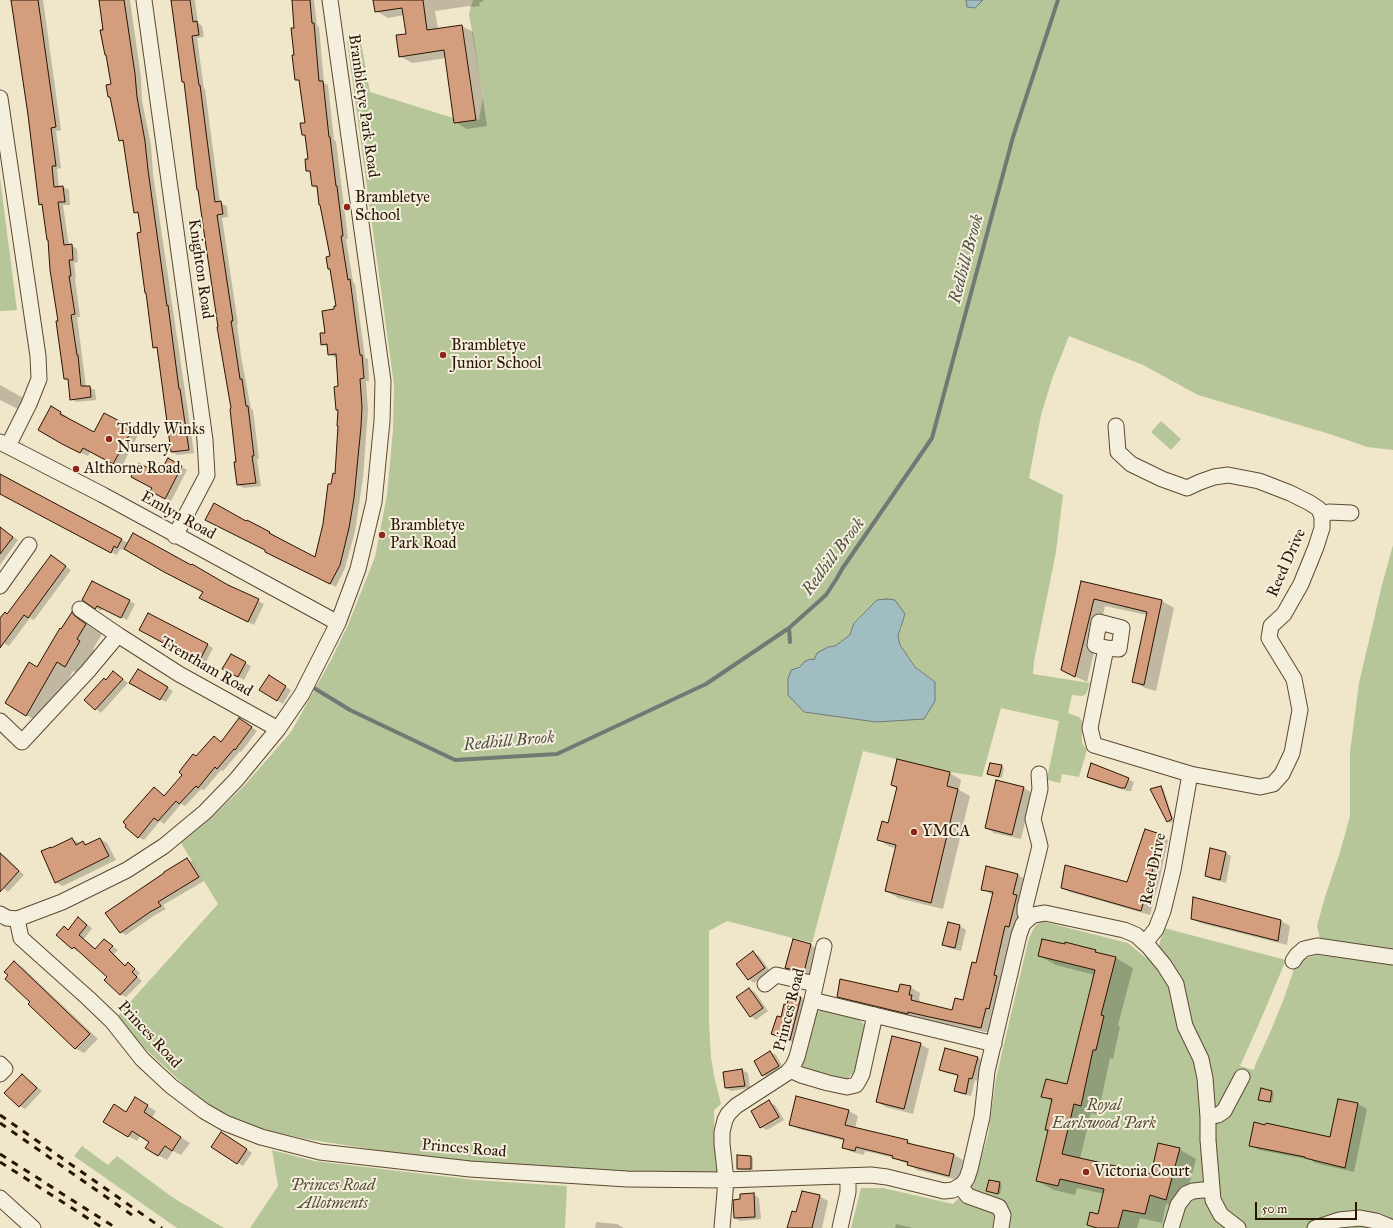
<!DOCTYPE html>
<html>
<head>
<meta charset="utf-8">
<style>
	body { margin:0 }
	#map { position:relative; width:1393px; height:1228px; overflow:hidden; background:#f0e7ca; font-family:"IM FELL Great Primer",serif }
	canvas { display:block }
	.scale { position:absolute; left:1255px; top:1202px; width:102px; height:18px; box-sizing:border-box; border:2px solid #2a1402; border-top:0; padding-left:5px; font-size:12px; line-height:14px; white-space:nowrap; color:#2a1402; -webkit-text-stroke:3px #f5efdd; paint-order:stroke }
</style>
</head>
<body>
<div id="map">
<canvas width="1393" height="1228"></canvas>
<div class="scale">50 m</div>
</div>
<script>
const c = document.querySelector('canvas').getContext('2d');
c.lineJoin = 'round';
function fill(path, color) { c.fillStyle = color; c.fill(path, 'evenodd'); }
const toPath = rows => new Path2D(rows.map(r => 'M' + r).join(''));
function stroke(path, color, width, dash) { c.strokeStyle = color; c.lineWidth = width; c.lineCap = dash ? 'butt' : 'round'; c.setLineDash(dash || []); c.stroke(path); }
function drawText(font, color, halo, rows, align = 'center') {
  c.font = font + ' "IM FELL Great Primer",serif'; c.lineWidth = 4; c.setLineDash([]); c.textBaseline = 'middle'; c.strokeStyle = halo; c.fillStyle = color; for (const [text, x, y, turn = 0] of rows) {
    c.save(); c.translate(x, y); c.rotate((+turn || 0) * Math.PI / 180); c.textAlign = isNaN(turn) ? turn : align; if (halo) c.strokeText(text, 0, 0); c.fillText(text, 0, 0); c.restore();
  }
}
fill(toPath([
	[473,0,1393,0,1393,450,1367,447,1333,435,1198,395,1143,365,1069,336,1052,379,1041,415,1029,478,1063,495,1056,552,1034,661,1033,674,1090,683,1086,694,1082,696,1072,695,1068,713,1079,717,1082,721,1082,743,1087,750,1079,777,1062,774,1060,783,1048,780,1048,774,1059,721,1001,708,982,777,950,772,863,751,812,943,727,921,709,931,709,1022,711,1057,714,1076,721,1104,714,1110,715,1161,722,1175,705,1176,499,1166,402,1154,306,1139,253,1127,205,1104,114,1020,218,904,181,843,213,816,243,787,291,732,331,660,348,625,375,557,387,495,393,430,394,385,347,41,361,42,370,92,453,118,479,120,483,97,469,14],
	[877,600,902,627,898,636,900,645,915,667,935,682,935,701,924,719,876,722,804,712,791,670,814,660,828,647,835,646,850,635,854,622],
	[0,178,17,310,0,311],
	[1161,421,1181,439,1171,450,1151,432],
	[1393,545,1393,951,1320,939,1317,926,1325,897,1340,852,1350,816,1350,752,1359,683,1382,585],
	[1040,922,1045,922,1128,943,1146,958,1157,952,1164,928,1286,960,1261,1019,1240,1066,1254,1070,1255,1065,1269,1035,1283,1001,1297,961,1317,955,1393,964,1393,1228,851,1228,861,1188,883,1188,953,1204,974,1182,988,1135,996,1078,1029,938,1035,926],
	[820,1010,858,1018,864,1024,865,1027,856,1070,848,1078,843,1079,810,1072,802,1066,816,1013],
	[82,1146,108,1165,117,1156,172,1197,224,1228,177,1228,74,1156],
	[272,1150,314,1161,475,1180,567,1186,565,1228,250,1228,278,1186]
]), '#b6c699');
const water = toPath([
	[966,0,983,0,975,8,967,7,966,0],
	[887,599,895,600,905,614,898,636,900,645,915,667,935,682,935,701,924,719,876,722,804,712,788,695,788,679,791,670,800,667,804,662,810,659,814,660,817,653,828,647,835,646,850,635,854,623,877,600,887,599]
]);
fill(water, '#a0bdc1');
stroke(water, '#717975', 1);
fill(toPath([
	[12,0,43,0,61,130,56,131,61,168,57,169,59,187,63,187,69,190,70,205,63,205,69,246,71,245,77,249,78,262,74,263,76,279,75,279,80,317,77,317,86,387,89,387,95,390,96,400,77,402,71,399,69,381,65,379,49,240,43,206,40,204,29,115],
	[99,0,130,0,141,78,142,101,151,145,153,174,194,453,177,455,172,452,158,349,154,347,140,215,135,212,125,143,120,140,112,99,109,97,112,85],
	[172,0,195,0,198,23,202,26,204,37,197,38,204,89,205,89,220,203,227,206,228,217,222,218,238,324,237,324,241,356,251,409,253,410,259,459,257,459,261,486,244,488,238,485,232,409],
	[293,0,314,0,317,26,319,27,324,83,328,85,334,140,336,141,348,239,346,239,353,282,355,284,365,358,368,359,369,381,366,381,368,410,363,478,355,531,345,568,336,587,271,555,247,523,269,532,275,536,274,537,315,558,336,475,339,426,339,411,337,410,339,387,337,357,334,357,329,354,328,347,322,344,337,307,331,270,329,269,331,257,318,189,313,186,311,173,307,171,309,160,307,137,303,135,306,123,299,81,296,79,295,55,295,29],
	[374,0,483,0,483,2,479,2,480,6,471,7,469,6,435,11,438,29,462,26,473,32,487,126,467,129,455,122,446,58,412,63,400,56,407,35,404,15,388,18,376,11],
	[0,385,27,400,22,411,0,400],
	[52,407,68,417,67,419,95,433,132,429,139,433,121,468,90,452,88,456,70,448],
	[168,459,187,470,171,501,152,491],
	[0,475,128,543,192,567,264,604,254,625,206,601,204,592,171,575,124,548,123,550,120,549,117,555,0,493],
	[0,528,18,540,0,565],
	[57,560,71,570,34,620,30,618,9,646,3,643,0,640,0,620,8,615],
	[92,582,135,604,127,620,103,608,101,611,83,600],
	[1082,582,1162,601,1174,608,1156,691,1145,688,1133,681,1147,615,1105,606,1087,682,1074,676],
	[72,613,88,623,91,627,102,634,93,649,96,651,81,675,73,671,43,724,26,715,38,668],
	[148,614,213,648,205,664,145,633],
	[231,655,251,666,244,680,224,669],
	[138,670,173,691,166,702,130,683],
	[114,672,128,683,101,713,85,700],
	[269,677,291,690,283,704,261,690],
	[245,722,257,731,241,752,240,751,223,771,221,770,204,790,201,789,185,806,181,804,164,824,160,821,144,840,138,837,154,788,165,796,214,737,222,742],
	[1092,765,1134,782,1131,791,1127,791,1094,780,1088,777],
	[1002,766,1004,768,1002,778,988,774],
	[950,773,961,780,959,790,970,796,943,909,898,898,886,891,897,848,890,847,879,840,889,824,897,788,892,785],
	[1161,787,1163,788,1174,821,1170,823,1167,821],
	[1024,788,1032,793,1021,839,994,833,986,828],
	[1160,835,1168,840,1159,882,1150,915,1070,892,1062,888,1128,883],
	[72,839,80,843,83,842,88,845,100,839,107,843,116,860,63,886,55,882],
	[1226,853,1231,856,1226,883,1211,879,1206,876],
	[0,854,5,856,24,875,8,892,0,886],
	[187,859,193,862,204,881,163,905,166,909,155,915,126,935,120,932],
	[1018,875,1028,881,1026,902,991,1033,918,1018,918,1019,848,1002,838,996,899,994,910,987,920,993,919,1000,921,1002,921,1004,953,1011,964,1002,977,964,993,895,982,889],
	[1194,899,1281,921,1290,926,1287,945,1200,923,1192,918],
	[79,918,92,928,84,939,96,949,104,940,118,950,114,954,126,966,128,963,140,973,137,976,142,981,126,997,120,994,109,977,79,951,78,952,73,948,57,935,64,927,69,930],
	[948,924,960,926,966,930,961,951,949,948,943,945],
	[794,941,811,945,817,949,810,975,792,970,787,967],
	[1095,951,1101,954,1116,958,1133,968,1118,1025,1120,1027,1113,1059,1110,1058,1098,1115,1091,1113,1080,1159,1152,1175,1179,1149,1196,1159,1183,1208,1166,1204,1162,1223,1140,1218,1137,1228,1094,1228,1088,1225,1099,1215,1104,1194,1077,1188,1075,1195,1054,1190,1037,1181,1049,1131,1053,1102,1043,1096,1068,1085,1095,975,1056,965,1039,956],
	[753,952,759,956,770,971,754,983,749,979],
	[14,962,22,967,98,1039,84,1053,76,1049,29,1004,31,1002],
	[749,989,755,992,768,1011,756,1020,751,1016],
	[790,995,801,998,807,1001,795,1043,778,1037,772,1034,782,1018,788,1006],
	[920,1044,929,1049,913,1114,886,1107,877,1102],
	[770,1052,776,1055,784,1069,769,1078,763,1075],
	[977,1057,983,1061,977,1081,975,1080,971,1096,961,1094,956,1091,959,1076,946,1073,940,1070],
	[742,1070,748,1073,750,1088,731,1091,726,1088],
	[22,1075,28,1079,42,1091,25,1109,20,1106,6,1093],
	[1261,1090,1274,1093,1272,1103,1262,1100],
	[797,1097,849,1111,858,1116,855,1128,907,1141,916,1146,954,1155,963,1160,958,1180,917,1170,909,1164,902,1162,894,1158,865,1151,864,1155,852,1152,843,1147,845,1141,799,1129,790,1124],
	[1338,1100,1358,1104,1367,1109,1354,1172,1315,1163,1311,1160,1259,1150,1250,1145,1330,1138],
	[769,1102,775,1105,784,1120,767,1130,761,1127],
	[144,1104,156,1111,152,1118,190,1143,181,1155,173,1151,167,1160,158,1155,150,1142,140,1136,137,1141,128,1136,126,1113],
	[227,1136,252,1153,243,1166,212,1146],
	[751,1157,753,1158,753,1170,740,1170,738,1168],
	[990,1181,1002,1185,1000,1194,990,1192],
	[753,1194,759,1198,761,1219,740,1221,735,1218,741,1200],
	[819,1196,828,1201,822,1228,788,1228,797,1213],
	[596,1222,617,1224,624,1228,595,1228],
	[896,1224,913,1228,895,1228]
]), '#0003');
stroke(toPath([
	[789,628,790,642],
	[314,688,350,710,455,760,557,754,706,684,789,628,826,595,837,578,842,569,932,438,1013,137,1058,0]
]), '#717975', 4);
const building = toPath([
	[11,0,38,0,56,127,51,128,56,166,52,166,54,187,63,186,65,202,58,202,64,245,72,244,73,260,69,260,71,276,69,276,75,314,71,315,77,355,78,355,81,386,90,386,91,397,70,400,68,379,64,379,56,321,58,321,50,270,48,240,47,240,42,204,39,205,28,115,11,0],
	[99,0,124,0,135,74,137,97,145,141,148,170,167,306,168,305,179,389,180,389,189,450,171,452,157,347,153,348,146,293,145,293,137,233,141,232,138,212,134,213,123,140,119,141,110,97,108,97,106,85,111,84,106,55,105,55,100,30,103,30,99,0],
	[171,0,190,0,193,22,197,21,199,35,192,36,199,85,200,85,215,202,221,201,223,214,217,215,233,321,231,321,236,352,240,379,242,379,246,406,248,406,254,456,252,456,256,483,237,485,234,462,236,462,230,409,231,408,217,327,218,327,206,246,198,190,197,190,184,82,182,82,171,0],
	[292,0,310,0,312,23,314,23,319,81,323,81,329,137,330,137,336,186,337,186,343,236,341,236,348,280,350,279,360,355,362,355,364,378,360,379,362,407,361,427,354,498,349,528,340,565,330,584,265,552,265,550,205,520,214,503,246,521,247,520,270,532,269,533,315,557,323,524,328,484,331,484,333,473,335,474,338,426,337,426,338,410,336,410,334,387,338,386,336,354,328,355,327,344,321,345,320,333,325,333,322,311,334,309,334,306,336,306,330,269,328,269,326,257,330,256,320,205,319,205,317,186,312,186,310,171,306,171,305,159,308,159,305,135,302,135,300,123,305,123,299,80,295,80,292,55,294,55,291,28,294,28,292,0],
	[373,0,423,0,427,30,462,25,476,120,454,123,444,50,399,57,396,35,406,34,402,8,375,12,373,0],
	[51,406,61,412,60,414,94,432,104,413,133,428,113,464,83,448,80,453,62,444,38,430,51,406],
	[168,458,182,466,165,499,150,491,152,488,131,477,139,463,159,474,168,458],
	[0,474,122,539,117,548,114,546,111,553,0,494,0,474],
	[0,527,13,537,0,554,0,527],
	[133,533,191,565,192,564,228,585,259,599,248,622,199,598,203,592,164,572,124,549,133,533],
	[51,555,66,566,28,618,24,615,0,648,0,618,5,612,7,614,51,555],
	[92,581,130,600,121,618,97,606,95,609,82,600,92,581],
	[1081,581,1162,600,1144,685,1132,682,1147,612,1094,599,1075,677,1061,670,1081,581],
	[72,612,75,616,86,624,77,639,80,641,65,667,57,662,26,716,5,703,29,662,37,667,60,628,61,629,72,612],
	[148,613,208,644,199,662,139,630,148,613],
	[231,654,246,662,238,677,222,669,231,654],
	[138,669,168,687,160,700,129,683,138,669],
	[113,671,123,679,95,710,84,700,104,678,106,680,113,671],
	[269,675,286,686,277,701,259,690,269,675],
	[239,718,252,727,235,750,234,749,217,769,215,767,198,788,196,786,179,804,176,801,158,821,154,818,138,838,125,827,126,825,123,822,154,787,164,796,182,775,179,772,193,754,196,756,214,736,221,742,239,718],
	[897,759,950,772,947,786,958,789,931,903,885,891,896,845,877,840,882,821,888,823,897,787,891,785,897,759],
	[990,763,1002,765,999,777,987,774,990,763],
	[1091,763,1129,778,1125,788,1121,788,1087,777,1091,763],
	[996,780,1024,787,1012,835,985,828,996,780],
	[1161,786,1172,819,1167,822,1150,789,1161,786],
	[1145,829,1160,834,1151,877,1141,911,1061,888,1065,865,1127,882,1145,829],
	[72,838,76,845,83,841,85,845,100,838,109,856,55,883,41,851,51,847,51,848,72,838],
	[1210,848,1226,852,1220,880,1205,876,1210,848],
	[0,853,19,871,0,892,0,853],
	[187,858,199,877,158,902,161,906,150,912,120,933,105,913,164,873,164,872,187,858],
	[986,866,1018,874,1013,894,1017,895,1009,927,1005,926,994,975,997,976,989,1009,986,1008,981,1028,925,1016,908,1012,908,1014,837,997,840,979,898,992,900,984,911,986,909,995,912,995,911,1000,952,1010,955,998,963,1000,972,962,976,963,993,892,981,890,986,866],
	[1193,897,1281,920,1278,941,1191,919,1193,897],
	[78,917,87,925,79,935,95,949,104,939,113,946,109,950,125,966,128,962,135,969,132,972,137,977,120,995,104,980,107,977,74,947,72,949,56,935,64,926,68,930,78,917],
	[948,922,960,925,955,948,942,945,948,922],
	[793,939,811,944,804,972,785,968,793,939],
	[1042,939,1065,944,1065,942,1096,950,1095,952,1116,957,1101,1015,1104,1016,1096,1050,1093,1050,1081,1106,1074,1104,1062,1154,1151,1174,1158,1143,1180,1148,1166,1200,1150,1195,1145,1214,1123,1210,1118,1228,1097,1228,1087,1225,1090,1212,1098,1214,1104,1189,1060,1179,1058,1186,1036,1181,1048,1130,1045,1130,1052,1099,1041,1097,1046,1079,1067,1084,1095,970,1038,956,1042,939],
	[753,951,765,968,748,980,736,964,753,951],
	[14,961,90,1034,75,1049,28,1004,30,1002,5,979,8,975,4,972,14,961],
	[749,988,763,1008,750,1017,736,997,749,988],
	[789,994,801,997,790,1040,771,1034,777,1016,781,1017,784,1004,787,1005,789,994],
	[892,1036,921,1043,904,1109,876,1102,892,1036],
	[945,1048,978,1057,972,1079,969,1078,966,1094,954,1091,958,1075,939,1070,945,1048],
	[770,1051,779,1066,762,1076,754,1061,770,1051],
	[742,1069,745,1086,725,1088,723,1072,742,1069],
	[22,1074,37,1088,19,1107,4,1093,22,1074],
	[1261,1088,1272,1091,1270,1102,1258,1100,1261,1088],
	[796,1096,849,1110,845,1125,908,1140,907,1143,954,1154,949,1176,907,1165,908,1162,892,1158,893,1156,856,1147,855,1151,842,1148,844,1139,789,1125,796,1096],
	[135,1097,148,1105,144,1112,181,1137,172,1151,165,1146,158,1156,145,1148,149,1142,132,1131,128,1137,103,1122,114,1104,126,1112,135,1097],
	[1338,1099,1358,1103,1345,1168,1305,1158,1305,1157,1249,1146,1254,1122,1265,1125,1266,1123,1330,1137,1338,1099],
	[769,1100,779,1117,760,1128,751,1111,769,1100],
	[221,1132,247,1149,237,1164,211,1147,221,1132],
	[737,1155,751,1156,751,1169,737,1169,737,1155],
	[989,1180,1000,1182,998,1194,986,1191,989,1180],
	[802,1191,820,1195,812,1228,787,1228,792,1211,796,1212,802,1191],
	[754,1193,755,1217,734,1218,733,1200,740,1199,740,1194,754,1193]
]);
fill(building, '#d39d7e');
stroke(building, '#2a1402', 1);
const street = toPath([
	[144,0,205,440,207,475,175,536],
	[0,98,38,356,39,379,29,404,8,446],
	[0,442,103,495,338,623],
	[1322,517,1329,512,1351,513],
	[0,586,29,545],
	[80,609,118,635],
	[1106,648,1119,649,1122,628,1099,622,1095,645,1106,648,1090,728,1094,745,1190,774,1260,787,1273,784,1282,774,1292,753,1300,710,1294,679,1269,638,1271,626,1284,614,1301,584,1316,547,1322,528,1322,517,1319,509,1310,503,1290,493,1259,481,1228,475,1214,477,1200,482,1187,488,1162,479,1131,464,1118,452,1116,426],
	[0,721,22,742,88,671,118,635,179,674,278,729],
	[0,914,7,918,17,919,62,902,127,870,164,846,205,812,236,780,278,729,302,694,338,623,358,569,374,502,382,421,383,381,330,0],
	[17,919,21,938,88,998,112,1021,142,1059,171,1086,204,1111,225,1123,261,1137,320,1152,470,1169,627,1179,726,1180,871,1175,887,1177,944,1191,953,1190,963,1184,967,1178,970,1169,982,1117,987,1071,1019,935,1023,924,1033,915,1045,913,1124,930,1136,935,1149,947,1164,965,1176,984,1185,1026,1201,1059,1205,1078,1208,1117,1208,1140,1213,1200,1221,1215,1238,1228],
	[1028,919,1025,913,1025,907,1040,846,1033,819,1040,789,1039,774],
	[1145,943,1156,929,1163,911,1173,870,1190,774],
	[1293,961,1297,955,1304,949,1317,946,1393,957],
	[765,984,776,975,815,984],
	[812,1000,994,1044],
	[0,1064,5,1069,0,1074],
	[790,1070,801,1075,828,1083,847,1087,856,1085,859,1080,862,1074,875,1015],
	[1208,1117,1218,1115,1224,1111,1242,1077],
	[960,1186,968,1196,999,1207,1003,1215,1001,1228],
	[0,1198,33,1228],
	[722,1228,726,1180,722,1144,722,1132,725,1120,728,1114,736,1106,787,1073,793,1066,797,1057,812,1000,824,946],
	[840,1228,848,1192,848,1176],
	[1171,1228,1178,1205,1186,1194,1193,1191,1212,1189],
	[1315,1228,1339,1220,1360,1218,1376,1221,1393,1228]
]);
stroke(street, '#5c4934', 17);
stroke(street, '#f5efdd', 15);
stroke(toPath([
	[0,1115,162,1228],
	[0,1123,132,1215],
	[0,1154,116,1228],
	[0,1162,103,1228]
]), '#2a1402', 3, [7, 7]);
for (const [x, y, r, color] of [
	[347,207,4,"#8f2418"],
	[443,355,4,"#8f2418"],
	[109,439,4,"#8f2418"],
	[76,469,4,"#8f2418"],
	[382,535,4,"#8f2418"],
	[914,832,4,"#8f2418"],
	[1086,1172,4,"#8f2418"]
]) { const dot = new Path2D(); dot.arc(x, y, r, 0, 2 * Math.PI); c.fillStyle = color; c.fill(dot); stroke(dot, '#f5efdd', 1.5); }
drawText('16px', '#2a1402', '#f5efdd', [
	["Brambletye Park Road",363,106,82],
	["Knighton Road",200,269,82],
	["Emlyn Road",178,516,29],
	["Reed Drive",1287,563,-66],
	["Trentham Road",206,667,30],
	["Reed Drive",1154,869,-78],
	["Princes Road",790,1010,-76],
	["Princes Road",149,1035,47],
	["Princes Road",464,1149,5]
]);
drawText('16px', '#2a1402', '#f5efdd', [
	["Brambletye",355,198],
	["School",355,216],
	["Brambletye",451,346],
	["Junior School",451,364],
	["Tiddly Winks",117,430],
	["Nursery",117,448],
	["Althorne Road",84,469],
	["Brambletye",390,526],
	["Park Road",390,544],
	["YMCA",922,832],
	["Victoria Court",1094,1172]
], 'left');
drawText('italic 16px', '#5b5237', '#f5efdd', [
	["Royal",1104,1106],
	["Earlswood Park",1104,1124],
	["Princes Road",333,1186],
	["Allotments",333,1204]
]);
drawText('italic 17px', '#534f45', '#f5efdd', [
	["Redhill Brook",967,259,-75],
	["Redhill Brook",834,557,-53],
	["Redhill Brook",509,742,-5]
]);
</script>
</body>
</html>
